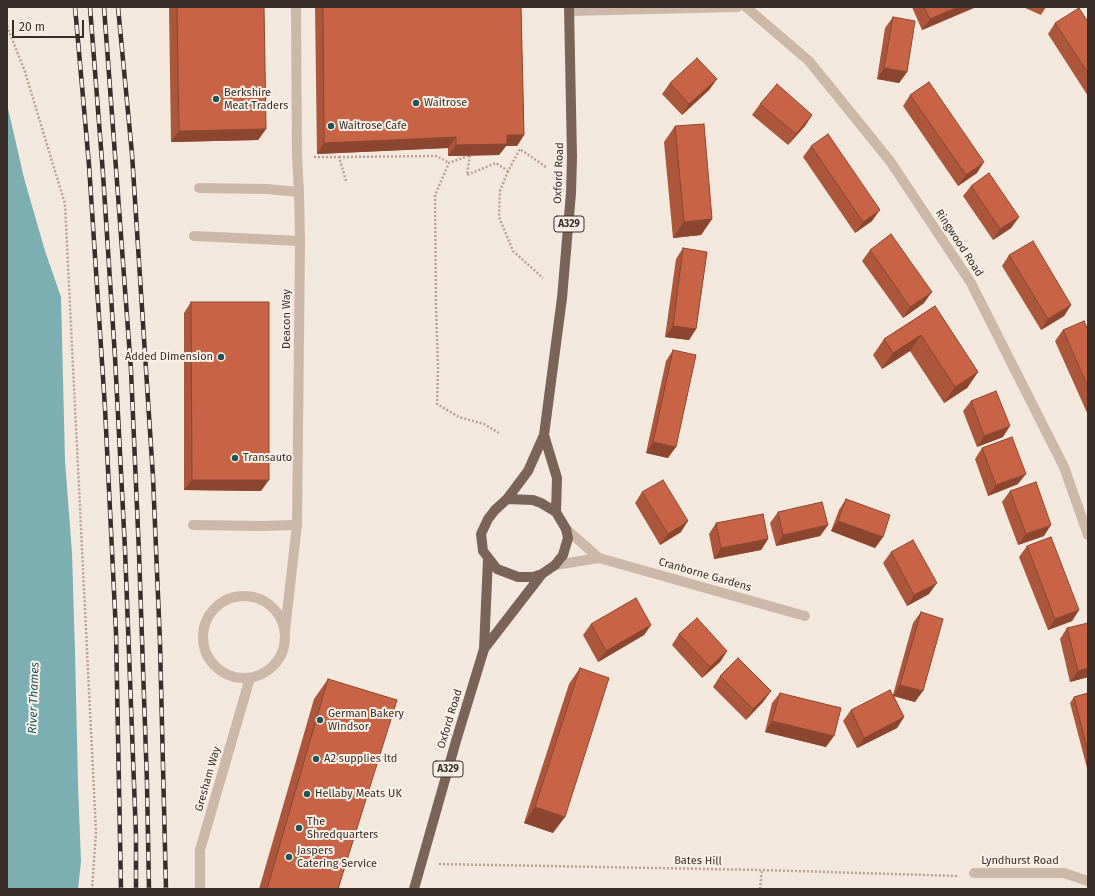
<!DOCTYPE html>
<html>
<head>
<meta charset="utf-8">
<style>
	body { margin:0 }
	#map { position:relative; width:1095px; height:896px; overflow:hidden; background:#f3e8dd; font-family:"Fira Sans",sans-serif }
	canvas { display:block }
	.frame { position:absolute; inset:0; border:8px solid #382d29; pointer-events:none }
	.scale { position:absolute; left:12px; top:20px; width:72px; height:18px; box-sizing:border-box; border:2px solid #382d29; border-top:0; padding-left:5px; font-size:12px; line-height:14px; white-space:nowrap; color:#382d29; -webkit-text-stroke:3px #faf2e9; paint-order:stroke }
</style>
</head>
<body>
<div id="map">
<canvas width="1095" height="896"></canvas>
<div class="frame"></div>
<div class="scale">20 m</div>
</div>
<script>
const c = document.querySelector('canvas').getContext('2d');
c.lineJoin = 'round';
function fill(path, color) { c.fillStyle = color; c.fill(path, 'evenodd'); }
const toPath = rows => new Path2D(rows.map(r => 'M' + r).join(''));
function stroke(path, color, width, dash) { c.strokeStyle = color; c.lineWidth = width; c.lineCap = dash ? 'butt' : 'round'; c.setLineDash(dash || []); c.stroke(path); }
function drawText(font, color, halo, rows, align = 'center') {
  c.font = font + ' "Fira Sans",sans-serif'; c.lineWidth = 4; c.setLineDash([]); c.textBaseline = 'middle'; c.strokeStyle = halo; c.fillStyle = color; for (const [text, x, y, turn = 0] of rows) {
    c.save(); c.translate(x, y); c.rotate((+turn || 0) * Math.PI / 180); c.textAlign = isNaN(turn) ? turn : align; if (halo) c.strokeText(text, 0, 0); c.fillText(text, 0, 0); c.restore();
  }
}
fill(toPath([
	[7,104,24,178,45,251,61,297,65,461,72,553,75,652,78,784,81,862,78,889,7,889]
]), '#7bafb1');
stroke(toPath([
	[7,26,25,72,65,204,96,832,92,889],
	[314,157,339,157,346,181],
	[339,157,437,156,449,163],
	[508,171,500,191,499,217,513,251,543,278],
	[499,433,484,424,459,417,437,404,438,369,436,305,435,195,449,163,470,155,467,175,496,163,508,171,520,149,546,167],
	[439,864,762,870,958,876],
	[760,889,762,870]
]), '#b7a292', 2.5, [2, 2]);
stroke(toPath([
	[199,188,267,189,299,192],
	[194,236,300,241],
	[193,525,261,526,297,525],
	'203 637a41 41 0 1 1 82 0a41 41 0 1 1-82 0Z',
	[200,889,200,850,250,678]
]), '#cbb8a8', 10);
stroke(toPath([
	[746,7,809,61,890,161,971,283,1064,467,1088,535],
	[569,11,737,7],
	[566,529,599,558,805,616],
	[555,565,599,558],
	[285,630,297,525,300,241,299,192,297,157,296,7],
	[974,873,1064,873,1088,881]
]), '#cbb8a8', 10);
stroke(toPath([
	[544,435,557,478,556,512],
	[507,499,533,500,541,503,556,512,566,529,568,538,563,555,555,565,542,574,533,577,518,577,497,569,483,551,481,534,488,519,495,510,507,499,528,471,544,435,562,298,571,193,572,157,569,7],
	[484,649,542,574],
	[414,889,456,741,484,649,488,559]
]), '#7a6459', 10);
const rail = toPath([
	[75,7,89,165,105,408,116,632,121,889],
	[90,7,103,174,115,357,125,549,136,836,136,889],
	[104,7,131,370,139,553,147,783,149,889],
	[118,7,132,154,153,477,160,643,166,889]
]);
stroke(rail, '#382d29', 4.5);
stroke(rail, '#faf2e9', 3, [9]);
fill(toPath([
	[169,7,264,7,266,129,258,140,171,142],
	[315,7,521,7,524,135,517,146,506,146,499,155,448,156,448,148,317,154],
	[912,7,976,7,922,30],
	[1023,7,1046,7,1041,15],
	[893,17,907,72,899,83,877,79,885,28],
	[1088,22,1088,96,1048,34,1055,23],
	[717,79,709,90,682,115,662,94,670,83],
	[910,95,977,173,958,186,903,106],
	[760,104,812,115,805,126,788,145,752,115],
	[675,126,712,219,701,235,673,238,664,142],
	[811,146,872,221,855,233,803,157],
	[971,186,1019,217,1011,228,993,240,963,196],
	[683,248,696,329,689,340,665,337,676,259],
	[870,250,924,303,903,318,862,261],
	[1009,255,1071,305,1064,316,1041,330,1002,266],
	[191,302,261,491,184,490,184,313],
	[935,306,978,372,967,388,944,403,910,351,882,369,873,355,884,339],
	[1063,330,1088,330,1088,415,1055,341],
	[673,350,668,458,646,453,666,361],
	[971,401,1003,437,977,447,963,411],
	[982,448,1018,484,988,496,975,459],
	[1010,491,1044,536,1018,545,1002,502],
	[642,492,681,532,660,545,635,503],
	[846,499,883,537,875,548,831,531,839,510],
	[778,512,828,525,820,536,776,546,770,523],
	[716,523,768,539,761,550,714,559,709,534],
	[1027,546,1079,610,1072,621,1048,630,1019,557],
	[891,552,929,594,907,606,883,563],
	[921,612,915,702,894,696,904,717,897,728,857,748,843,721,851,710,893,695,913,623],
	[591,624,651,625,644,635,598,662,583,635],
	[1067,628,1088,677,1070,682,1060,639],
	[679,634,727,651,720,662,702,678,672,645],
	[580,668,553,833,524,823,569,684],
	[720,676,771,691,763,702,746,720,713,687],
	[328,679,338,889,259,889,314,699],
	[780,693,826,747,765,732,772,703],
	[1088,693,1088,772,1070,703,1074,697]
]), '#ac563b');
fill(toPath([
	[958,7,976,7,922,30,930,19],
	[884,68,907,72,899,83,877,79],
	[717,79,709,90,682,115,689,104],
	[812,115,805,126,788,145,796,134],
	[266,129,258,140,171,142,179,131],
	[507,135,524,135,517,146,506,146,499,155,448,156,456,145],
	[456,137,448,148,317,154,324,143],
	[984,162,977,173,958,186,966,175],
	[880,210,872,221,855,233,863,222],
	[1019,217,1011,228,993,240,1000,229],
	[712,219,701,235,673,238,684,222],
	[932,292,924,303,903,318,910,307],
	[1071,305,1064,316,1041,330,1048,319],
	[673,326,696,329,689,340,665,337],
	[921,335,910,351,882,369,893,353],
	[978,372,967,388,944,403,955,387],
	[1010,426,1003,437,977,447,984,436],
	[653,442,676,447,668,458,646,453],
	[1026,474,1018,484,988,496,996,485],
	[192,480,269,480,261,491,184,490],
	[688,521,681,532,660,545,668,534],
	[838,521,883,537,875,548,831,531],
	[828,525,820,536,776,546,783,535],
	[1051,525,1044,536,1018,545,1026,534],
	[768,539,761,550,714,559,721,548],
	[937,583,929,594,907,606,914,595],
	[1079,610,1072,621,1048,630,1055,619],
	[651,625,644,635,598,662,606,651],
	[727,651,720,662,702,678,710,667],
	[1088,668,1088,677,1070,682,1078,671],
	[900,685,923,691,915,702,893,696],
	[771,691,763,702,746,720,753,709],
	[904,717,897,728,857,748,864,738],
	[772,721,834,736,826,747,765,732],
	[535,807,565,817,553,833,524,823]
]), '#8c4630');
const building = toPath([
	[177,7,264,7,266,129,179,131,177,7],
	[323,7,521,7,524,135,507,135,507,144,456,145,456,137,324,143,323,7],
	[924,7,958,7,930,19,924,7],
	[1079,8,1088,22,1088,73,1055,23,1079,8],
	[893,17,915,21,907,72,884,68,893,17],
	[697,58,717,79,689,104,670,83,697,58],
	[929,82,984,162,966,175,910,95,929,82],
	[777,84,812,115,796,134,760,104,777,84],
	[704,124,712,219,684,222,675,126,704,124],
	[828,134,880,210,863,222,811,146,828,134],
	[989,173,1019,217,1000,229,971,186,989,173],
	[891,234,932,292,910,307,870,250,891,234],
	[1033,241,1071,305,1048,319,1009,255,1033,241],
	[683,248,707,252,696,329,673,326,683,248],
	[191,302,269,302,269,480,192,480,191,302],
	[935,306,978,372,955,387,921,335,893,353,884,339,935,306],
	[1084,321,1088,330,1088,387,1063,330,1084,321],
	[673,350,696,355,676,447,653,442,673,350],
	[996,391,1010,426,984,436,971,401,996,391],
	[1012,437,1026,474,996,485,982,448,1012,437],
	[663,480,688,521,668,534,642,492,663,480],
	[1036,482,1051,525,1026,534,1010,491,1036,482],
	[846,499,890,515,883,537,838,521,846,499],
	[822,502,828,525,783,535,778,512,822,502],
	[763,514,768,539,721,548,716,523,763,514],
	[1051,537,1079,610,1055,619,1027,546,1051,537],
	[913,540,937,583,914,595,891,552,913,540],
	[636,598,651,625,606,651,591,624,636,598],
	[921,612,943,619,923,691,900,685,921,612],
	[697,618,727,651,710,667,679,634,697,618],
	[1088,623,1088,668,1078,671,1067,628,1088,623],
	[738,658,771,691,753,709,720,676,738,658],
	[580,668,609,678,565,817,535,807,580,668],
	[328,679,397,700,338,889,267,889,328,679],
	[890,690,904,717,864,738,851,710,890,690],
	[780,693,841,708,834,736,772,721,780,693],
	[1088,693,1088,752,1074,697,1088,693]
]);
fill(building, '#c86445');
stroke(building, '#8c4630', 1);
for (const [x, y, r, color] of [
	[216,99,4,"#1d575b"],
	[416,103,4,"#1d575b"],
	[331,126,4,"#1d575b"],
	[221,357,4,"#1d575b"],
	[235,458,4,"#1d575b"],
	[320,720,4,"#1d575b"],
	[316,759,4,"#1d575b"],
	[307,794,4,"#1d575b"],
	[299,828,4,"#1d575b"],
	[289,857,4,"#1d575b"]
]) { const dot = new Path2D(); dot.arc(x, y, r, 0, 2 * Math.PI); c.fillStyle = color; c.fill(dot); stroke(dot, '#faf2e9', 1.5); }
for (const [x, y, w] of [
	[569,224,30],
	[448,769,30]
]) { const box = new Path2D(); box.roundRect(x - w / 2, y - 8, w, 16, 3); c.fillStyle = '#faf2e9'; c.fill(box); stroke(box, '#382d29', 1); }
drawText('bold 10px', '#382d29', null, [
	["A329",569,224],
	["A329",448,769]
]);
drawText('11px', '#382d29', '#faf2e9', [
	["Berkshire",224,93],
	["Meat Traders",224,106],
	["Waitrose",424,103],
	["Waitrose Cafe",339,126],
	["Added Dimension",213,357,"right"],
	["Transauto",243,458],
	["German Bakery",328,714],
	["Windsor",328,727],
	["A2 supplies ltd",324,759],
	["Hellaby Meats UK",315,794],
	["The",307,822],
	["Shredquarters",307,835],
	["Jaspers",297,851],
	["Catering Service",297,864]
], 'left');
drawText('11px', '#382d29', '#faf2e9', [
	["Oxford Road",559,173,-88],
	["Ringwood Road",959,243,57],
	["Deacon Way",287,319,-90],
	["Cranborne Gardens",705,575,16],
	["Oxford Road",450,719,-73],
	["Gresham Way",208,779,-74],
	["Bates Hill",698,861,1],
	["Lyndhurst Road",1020,861]
]);
drawText('italic 12px', '#1d575b', '#faf2e9', [
	["River Thames",34,698,-88]
]);
</script>
</body>
</html>
